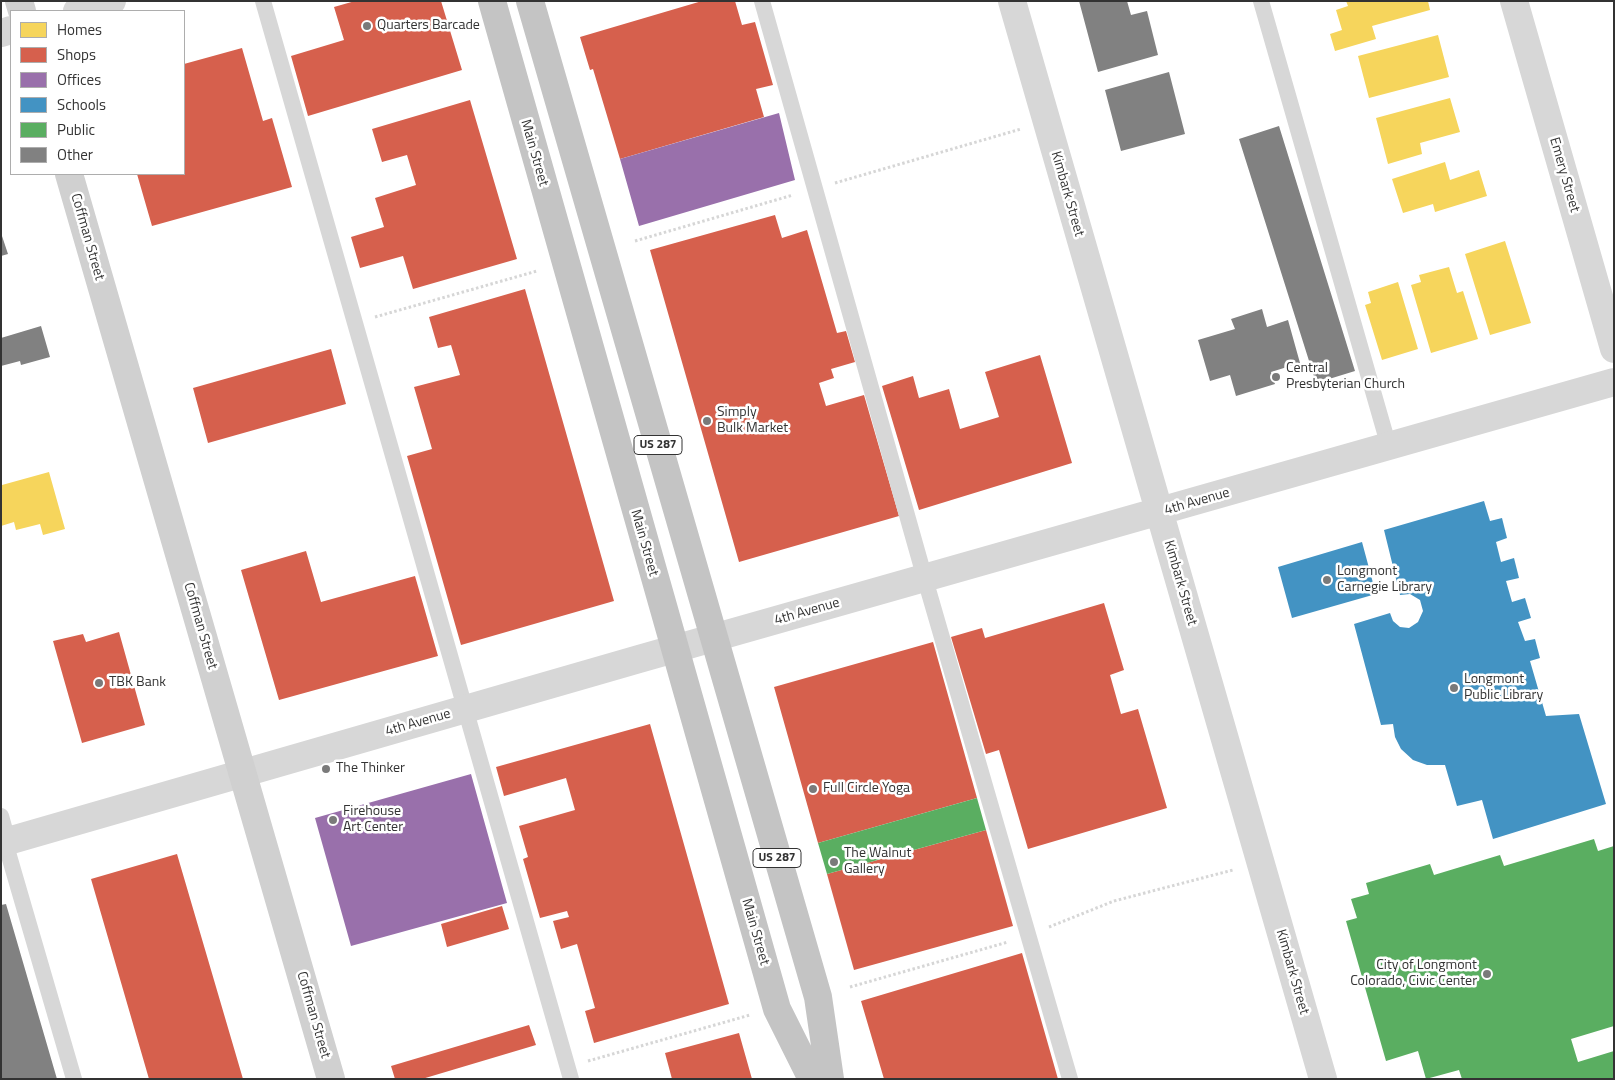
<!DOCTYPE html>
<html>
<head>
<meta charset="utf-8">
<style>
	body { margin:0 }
	#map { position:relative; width:1615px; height:1080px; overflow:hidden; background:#fff; font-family:"Titillium Web",sans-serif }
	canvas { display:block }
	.frame { position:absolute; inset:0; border:2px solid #333; pointer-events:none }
	.legend { position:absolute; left:10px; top:10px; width:175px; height:165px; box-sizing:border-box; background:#fff; border:1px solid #adadad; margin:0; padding:6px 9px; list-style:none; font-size:15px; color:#333 }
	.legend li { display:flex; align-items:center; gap:10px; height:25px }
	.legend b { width:25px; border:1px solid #adadad }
</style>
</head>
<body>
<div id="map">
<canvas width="1615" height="1080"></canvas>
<div class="frame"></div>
<ul class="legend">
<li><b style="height:14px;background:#f6d55c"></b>Homes</li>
<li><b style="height:14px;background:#d6604d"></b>Shops</li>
<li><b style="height:14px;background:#9970ab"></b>Offices</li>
<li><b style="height:14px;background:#4393c3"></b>Schools</li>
<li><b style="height:14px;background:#5aae61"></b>Public</li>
<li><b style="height:14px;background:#818181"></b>Other</li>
</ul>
</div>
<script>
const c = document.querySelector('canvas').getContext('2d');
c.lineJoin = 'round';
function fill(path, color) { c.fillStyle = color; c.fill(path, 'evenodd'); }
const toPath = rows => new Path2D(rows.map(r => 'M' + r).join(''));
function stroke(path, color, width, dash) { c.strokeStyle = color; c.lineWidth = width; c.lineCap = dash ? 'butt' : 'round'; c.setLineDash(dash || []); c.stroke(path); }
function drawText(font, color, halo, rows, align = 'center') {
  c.font = font + ' "Titillium Web",sans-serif'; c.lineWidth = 5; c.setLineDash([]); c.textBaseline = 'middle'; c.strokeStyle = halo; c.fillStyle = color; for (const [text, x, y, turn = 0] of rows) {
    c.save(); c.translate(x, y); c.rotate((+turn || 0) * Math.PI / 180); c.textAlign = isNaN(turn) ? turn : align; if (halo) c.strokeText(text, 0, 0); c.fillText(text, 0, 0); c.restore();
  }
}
fill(toPath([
	[1346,1,1428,1,1430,10,1372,26,1376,39,1335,51,1330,34,1342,30,1336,10,1348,6],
	[1438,35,1449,77,1369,98,1358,56],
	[1450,98,1460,132,1420,143,1422,154,1388,164,1376,118],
	[1445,162,1450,180,1479,170,1487,196,1435,212,1433,204,1403,213,1392,179],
	[1505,241,1531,323,1490,335,1465,254],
	[1449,267,1457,293,1463,291,1478,339,1431,353,1411,285,1421,282,1419,275],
	[1398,282,1418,349,1382,360,1365,305,1371,303,1368,292],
	[49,472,65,529,43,535,40,524,16,530,14,522,1,526,2,485]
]), '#f6d55c');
fill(toPath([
	[355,1,441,1,462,70,308,116,291,56,344,40,334,7],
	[702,1,735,1,742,25,755,22,773,85,756,89,764,117,620,159,593,69,590,70,580,37],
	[242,48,263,121,272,118,292,187,152,226,137,174,184,174,184,64],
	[470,100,517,259,413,289,403,256,360,268,351,237,384,227,375,198,416,185,407,155,382,162,372,129],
	[775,215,782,238,807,230,837,333,846,331,855,362,831,369,834,378,819,383,826,406,864,395,899,516,739,562,650,250],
	[525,289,614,601,461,645,407,456,432,449,414,387,460,375,451,345,438,348,429,317],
	[331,349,346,404,208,443,193,388],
	[1040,355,1072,463,919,510,882,386,913,376,919,398,949,389,960,429,999,417,985,372],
	[306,551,321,602,415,576,438,656,279,700,241,570],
	[1104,603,1124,670,1110,675,1121,714,1138,709,1167,808,1028,849,999,750,986,754,951,637,982,628,985,638],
	[119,632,145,725,82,743,53,641,83,634,86,642],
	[933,642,977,798,818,843,774,687],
	[650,724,729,1004,594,1043,585,1011,595,1008,577,944,561,949,553,921,569,917,567,911,540,918,523,859,528,857,519,826,575,810,566,778,504,796,496,767],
	[986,830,1013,926,854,970,827,874],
	[177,854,243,1079,149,1079,91,879],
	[502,906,509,929,447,947,441,924],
	[1022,953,1058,1079,884,1079,861,1001],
	[529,1025,536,1045,422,1079,395,1079,391,1066],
	[739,1033,752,1079,672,1079,665,1053]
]), '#d6604d');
fill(toPath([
	[779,113,795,180,639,226,620,159],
	[471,774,507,903,351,946,315,818]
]), '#9970ab');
fill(toPath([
	[1484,501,1490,521,1502,518,1507,538,1496,542,1501,562,1514,558,1519,578,1506,581,1512,602,1525,598,1531,618,1518,622,1525,641,1535,639,1540,658,1530,661,1546,716,1579,714,1606,804,1493,839,1482,800,1457,806,1445,765,1427,765,1413,760,1401,749,1395,737,1393,724,1381,725,1354,624,1390,613,1393,621,1400,627,1409,628,1418,622,1423,611,1420,600,1410,594,1400,595,1384,530],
	[1362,542,1376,594,1292,618,1278,567]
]), '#4393c3');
fill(toPath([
	[977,798,986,830,827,874,818,843],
	[1594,839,1598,851,1614,846,1614,1026,1571,1039,1578,1062,1614,1051,1614,1079,1462,1079,1459,1070,1426,1079,1418,1051,1386,1061,1346,921,1357,918,1351,899,1369,894,1366,883,1430,864,1434,875,1500,855,1504,866]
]), '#5aae61');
fill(toPath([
	[1079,1,1127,1,1131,15,1147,11,1158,55,1098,72],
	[1169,72,1185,134,1121,151,1105,90],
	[1279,126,1355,371,1316,383,1239,139],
	[1,233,8,254,1,256],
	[1262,309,1267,327,1288,320,1300,363,1271,372,1275,384,1236,396,1230,375,1210,381,1198,340,1235,329,1231,319],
	[41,326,50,357,21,365,20,361,1,366,1,338],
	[6,904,57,1079,1,1079,1,905]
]), '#818181');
stroke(toPath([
	[835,183,1021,129],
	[635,241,793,195],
	[375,317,537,271],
	[1049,927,1114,901,1233,870],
	[850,987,1008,942],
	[588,1061,750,1015]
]), '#d6d6d6', 3, [2.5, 2.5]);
stroke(toPath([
	[263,1,571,1079],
	[762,1,925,579,1070,1079],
	[1261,1,1389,447],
	[1,816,8,841],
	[5,842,74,1079]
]), '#d7d7d7', 16);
stroke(toPath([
	[1012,1,1323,1079],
	[1514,1,1614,349],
	[77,11,112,1],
	[1,33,11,30],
	[1,843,639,659,1614,382]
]), '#d7d7d7', 28);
stroke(toPath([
	[19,1,22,11],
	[69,174,331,1079]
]), '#d0d0d0', 28);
stroke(toPath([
	[492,1,777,1009,812,1079],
	[530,1,818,997,830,1079]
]), '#c4c4c4', 28);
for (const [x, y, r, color] of [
	[367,26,5,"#7a7a7a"],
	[1276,377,5,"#7a7a7a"],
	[707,421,5,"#7a7a7a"],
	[1327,580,5,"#7a7a7a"],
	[99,683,5,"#7a7a7a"],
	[1454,688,5,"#7a7a7a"],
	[326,769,5,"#7a7a7a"],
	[813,789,5,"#7a7a7a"],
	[333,820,5,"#7a7a7a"],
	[834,862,5,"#7a7a7a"],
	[1487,974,5,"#7a7a7a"]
]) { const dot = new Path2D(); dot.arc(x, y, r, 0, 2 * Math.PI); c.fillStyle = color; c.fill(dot); stroke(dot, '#fff', 2); }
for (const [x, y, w] of [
	[658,445,48],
	[777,858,48]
]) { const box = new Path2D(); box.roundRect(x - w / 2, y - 9.5, w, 19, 4); c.fillStyle = '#fff'; c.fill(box); stroke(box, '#333', 1); }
drawText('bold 12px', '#333', null, [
	["US 287",658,445],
	["US 287",777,858]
]);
drawText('14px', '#333', '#fff', [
	["Quarters Barcade",377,26],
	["Central",1286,369],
	["Presbyterian Church",1286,385],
	["Simply",717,413],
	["Bulk Market",717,429],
	["Longmont",1337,572],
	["Carnegie Library",1337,588],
	["Longmont",1464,680],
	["Public Library",1464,696],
	["TBK Bank",109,683],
	["The Thinker",336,769],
	["Full Circle Yoga",823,789],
	["Firehouse",343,812],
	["Art Center",343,828],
	["The Walnut",844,854],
	["Gallery",844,870],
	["City of Longmont",1477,966,"right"],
	["Colorado, Civic Center",1477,982,"right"]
], 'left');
drawText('14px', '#333', '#fff', [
	["Main Street",534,153,74],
	["Emery Street",1564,175,74],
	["Kimbark Street",1067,194,74],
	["Coffman Street",87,237,74],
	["4th Avenue",1197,502,-16],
	["Main Street",644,543,74],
	["Kimbark Street",1180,583,74],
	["4th Avenue",807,612,-16],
	["Coffman Street",200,626,74],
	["4th Avenue",418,723,-16],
	["Main Street",755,932,74],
	["Kimbark Street",1292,972,74],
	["Coffman Street",313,1015,74]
]);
</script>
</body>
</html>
